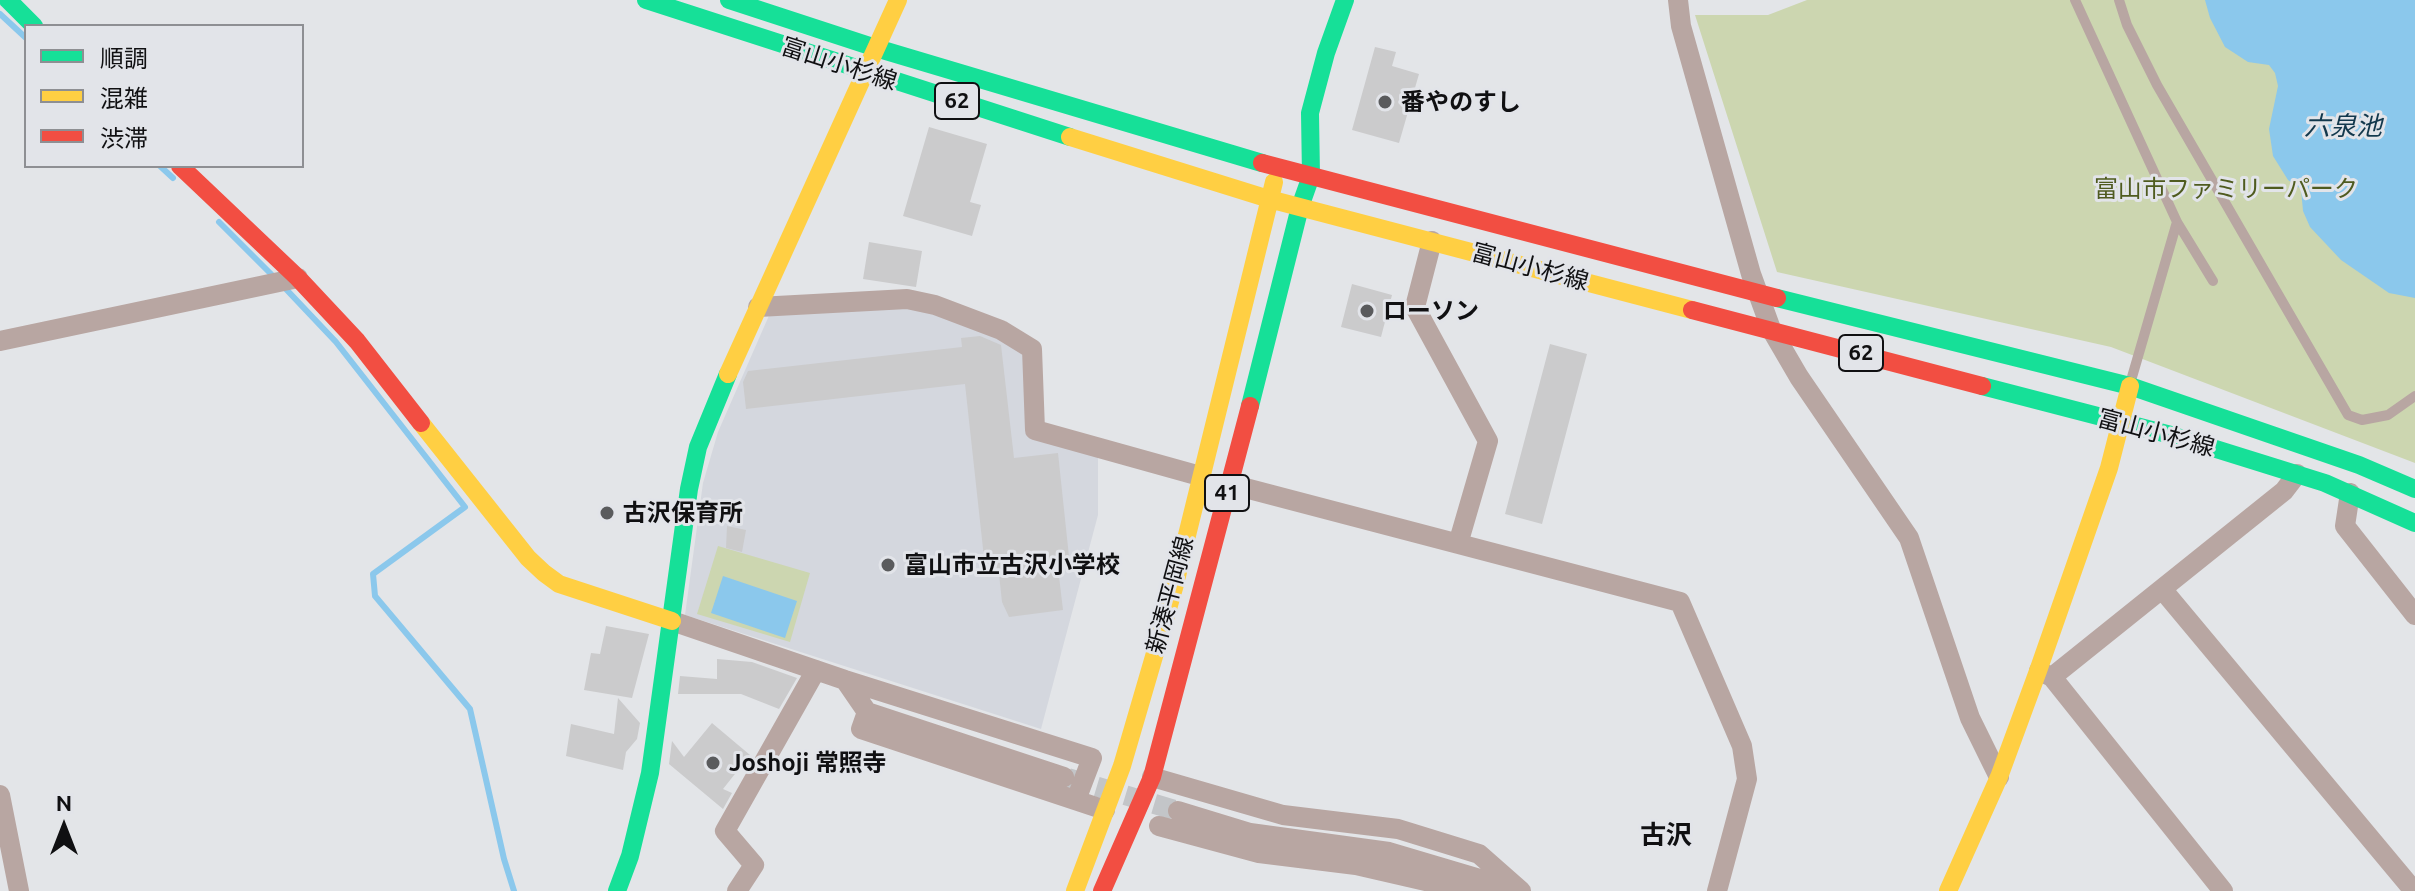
<!DOCTYPE html>
<html>
<head>
<meta charset="utf-8">
<style>
	body { margin:0 }
	#map { position:relative; width:2415px; height:891px; overflow:hidden; background:#e3e5e8; font-family:Ubuntu,"Noto Sans JP",sans-serif }
	canvas { display:block }
	.legend { position:absolute; left:24px; top:24px; width:280px; height:144px; box-sizing:border-box; background:#e2e4e9; border:2px solid #8e8f93; margin:0; padding:10px 14px; list-style:none; font-size:24px; color:#101012 }
	.legend li { display:flex; align-items:center; gap:16px; height:40px }
	.legend b { width:40px; border:2px solid #8e8f93 }
	.north { position:absolute; left:24px; top:787px; width:80px; height:80px; -webkit-text-stroke:6px #e2e4e9; paint-order:stroke; rotate:0deg; font-size:22px; font-weight:700; line-height:32px; text-align:center; color:#101012 }
	.north::after { content:''; display:block; margin:auto; width:28px; height:36px; background:#101012; clip-path:polygon(50% 0,100% 100%,50% 72%,0 100%) }
</style>
</head>
<body>
<div id="map">
<canvas width="2415" height="891"></canvas>
<ul class="legend">
<li><b style="height:10px;background:#16e098"></b>順調</li>
<li><b style="height:10px;background:#ffcf43"></b>混雑</li>
<li><b style="height:10px;background:#f24e42"></b>渋滞</li>
</ul>
<div class="north">N</div>
</div>
<script>
const c = document.querySelector('canvas').getContext('2d');
c.lineJoin = 'round';
function fill(path, color) { c.fillStyle = color; c.fill(path, 'evenodd'); }
const toPath = rows => new Path2D(rows.map(r => 'M' + r).join(''));
function stroke(path, color, width, dash) { c.strokeStyle = color; c.lineWidth = width; c.lineCap = dash ? 'butt' : 'round'; c.setLineDash(dash || []); c.stroke(path); }
function drawText(font, color, halo, rows, align = 'center') {
  c.font = font + ' Ubuntu,"Noto Sans JP",sans-serif'; c.lineWidth = 6; c.setLineDash([]); c.textBaseline = 'middle'; c.strokeStyle = halo; c.fillStyle = color; for (const [text, x, y, turn = 0] of rows) {
    c.save(); c.translate(x, y); c.rotate((+turn || 0) * Math.PI / 180); c.textAlign = isNaN(turn) ? turn : align; if (halo) c.strokeText(text, 0, 0); c.fillText(text, 0, 0); c.restore();
  }
}
fill(toPath([
	[925,304,1024,349,1027,434,1098,456,1098,515,1041,729,685,615,703,483,718,432,771,311]
]), '#d4d7de');
fill(toPath([
	[1807,0,2415,0,2415,463,2111,347,1777,272,1695,15,1768,15],
	[718,546,810,573,790,642,697,614]
]), '#ccd6b0');
fill(toPath([
	[2205,0,2415,0,2415,298,2389,293,2341,260,2310,227,2303,211,2301,189,2288,180,2273,156,2269,129,2278,86,2275,73,2269,65,2248,62,2225,47,2210,18],
	[723,576,797,601,785,638,711,613]
]), '#8bc8ec');
stroke(toPath([
	[0,14,26,38],
	[160,166,173,178],
	[219,222,276,279],
	[284,287,336,342,465,507,373,574,375,596,470,709,504,859,514,891]
]), '#8bc8ec', 6);
fill(toPath([
	[1375,47,1396,52,1392,66,1419,74,1399,143,1352,130],
	[929,127,987,144,970,202,981,205,972,236,903,216],
	[869,242,922,251,916,287,863,279],
	[1352,284,1392,295,1381,337,1341,327],
	[980,336,1001,345,1014,458,1058,453,1070,566,1058,568,1063,610,1009,617,1002,602,999,574,986,576,965,384,746,409,743,382,748,371,962,347,961,338],
	[1550,344,1587,354,1542,524,1505,514],
	[727,526,746,530,742,552,726,548],
	[606,626,649,634,632,698,584,690,591,653,600,654],
	[717,659,752,662,797,678,779,709,741,694,678,694,680,676,717,679],
	[618,698,640,723,637,739,626,752,623,770,566,756,571,724,614,734],
	[712,723,750,755,723,789,732,793,723,809,669,764,672,741,684,757]
]), '#cbcbcc');
stroke(toPath([
	[1068,778,1178,811]
]), '#c3c5c8', 20, [20, 10]);
stroke(toPath([
	[2075,0,2177,222,2213,281],
	[2119,0,2127,25,2157,85,2348,415,2362,420,2388,415,2415,396],
	[2130,384,2177,222]
]), '#b8a6a2', 10);
stroke(toPath([
	[1678,0,1681,26,1751,274,1771,329,1799,377,1909,538,1970,718,1999,777],
	[1432,241,1415,307,1488,441,1458,544],
	[758,307,907,299,935,305,1001,330,1032,349,1035,430,1200,476],
	[0,341,298,278],
	[1230,484,1680,602,1742,746,1747,779,1717,891],
	[2350,493,2345,526,2415,615],
	[2162,589,2414,891],
	[672,621,845,680,1092,758,1076,800],
	[2039,671,2052,677,2223,891],
	[2052,677,2284,491,2297,474],
	[845,680,867,712,1064,777],
	[867,712,861,729,1105,810],
	[1152,777,1283,815,1398,829,1479,854,1521,891],
	[0,795,19,891],
	[1178,811,1250,833,1389,852,1497,884],
	[1159,826,1259,853,1356,865,1469,891,1506,891],
	[737,891,754,865,725,831,816,670]
]), '#b8a6a2', 20);
stroke(toPath([
	[8,0,34,26],
	[646,0,1070,137],
	[729,0,876,48,1262,163],
	[1777,298,2130,386,2359,465,2415,489],
	[1982,386,2171,435,2325,483,2415,523],
	[1250,406,1300,207,1311,176,1310,113,1326,53,1345,0],
	[617,891,630,856,650,773,689,489,698,447,728,374]
]), '#16e098', 18);
stroke(toPath([
	[1070,137,1269,199,1692,310],
	[728,374,898,0],
	[421,423,528,558,544,573,559,584,672,621],
	[1075,891,1122,766,1174,588,1274,182],
	[1948,891,1999,777,2038,671,2109,468,2130,386]
]), '#ffcf43', 18);
stroke(toPath([
	[1262,163,1777,298],
	[180,166,298,278,357,341,421,423],
	[1692,310,1982,386],
	[1102,891,1152,777,1250,406]
]), '#f24e42', 18);
for (const [x, y, r, color] of [
	[1385,102,8,"#5a5b5d"],
	[1367,311,8,"#5a5b5d"],
	[607,513,8,"#5a5b5d"],
	[888,565,8,"#5a5b5d"],
	[713,763,8,"#5a5b5d"]
]) { const dot = new Path2D(); dot.arc(x, y, r, 0, 2 * Math.PI); c.fillStyle = color; c.fill(dot); stroke(dot, '#e2e4e9', 3); }
for (const [x, y, w] of [
	[957,101,44],
	[1861,353,44],
	[1227,493,44]
]) { const box = new Path2D(); box.roundRect(x - w / 2, y - 18, w, 36, 6); c.fillStyle = '#e2e4e9'; c.fill(box); stroke(box, '#101012', 2); }
drawText('bold 22px', '#101012', null, [
	["62",957,101],
	["62",1861,353],
	["41",1227,493]
]);
drawText('24px', '#101012', '#e2e4e9', [
	["富山小杉線",839,64,18],
	["富山小杉線",1530,267,15],
	["富山小杉線",2156,433,15],
	["新湊平岡線",1170,595,-75]
]);
drawText('bold 24px', '#101012', '#e2e4e9', [
	["番やのすし",1401,102],
	["ローソン",1383,311],
	["古沢保育所",623,513],
	["富山市立古沢小学校",904,565],
	["Joshoji 常照寺",729,763]
], 'left');
drawText('24px', '#4f5b1f', '#e2e4e9', [
	["富山市ファミリーパーク",2226,189]
]);
drawText('italic 26px', '#12384d', '#e2e4e9', [
	["六泉池",2343,126]
]);
drawText('bold 26px', '#101012', '#e2e4e9', [
	["古沢",1666,835]
]);
</script>
</body>
</html>
